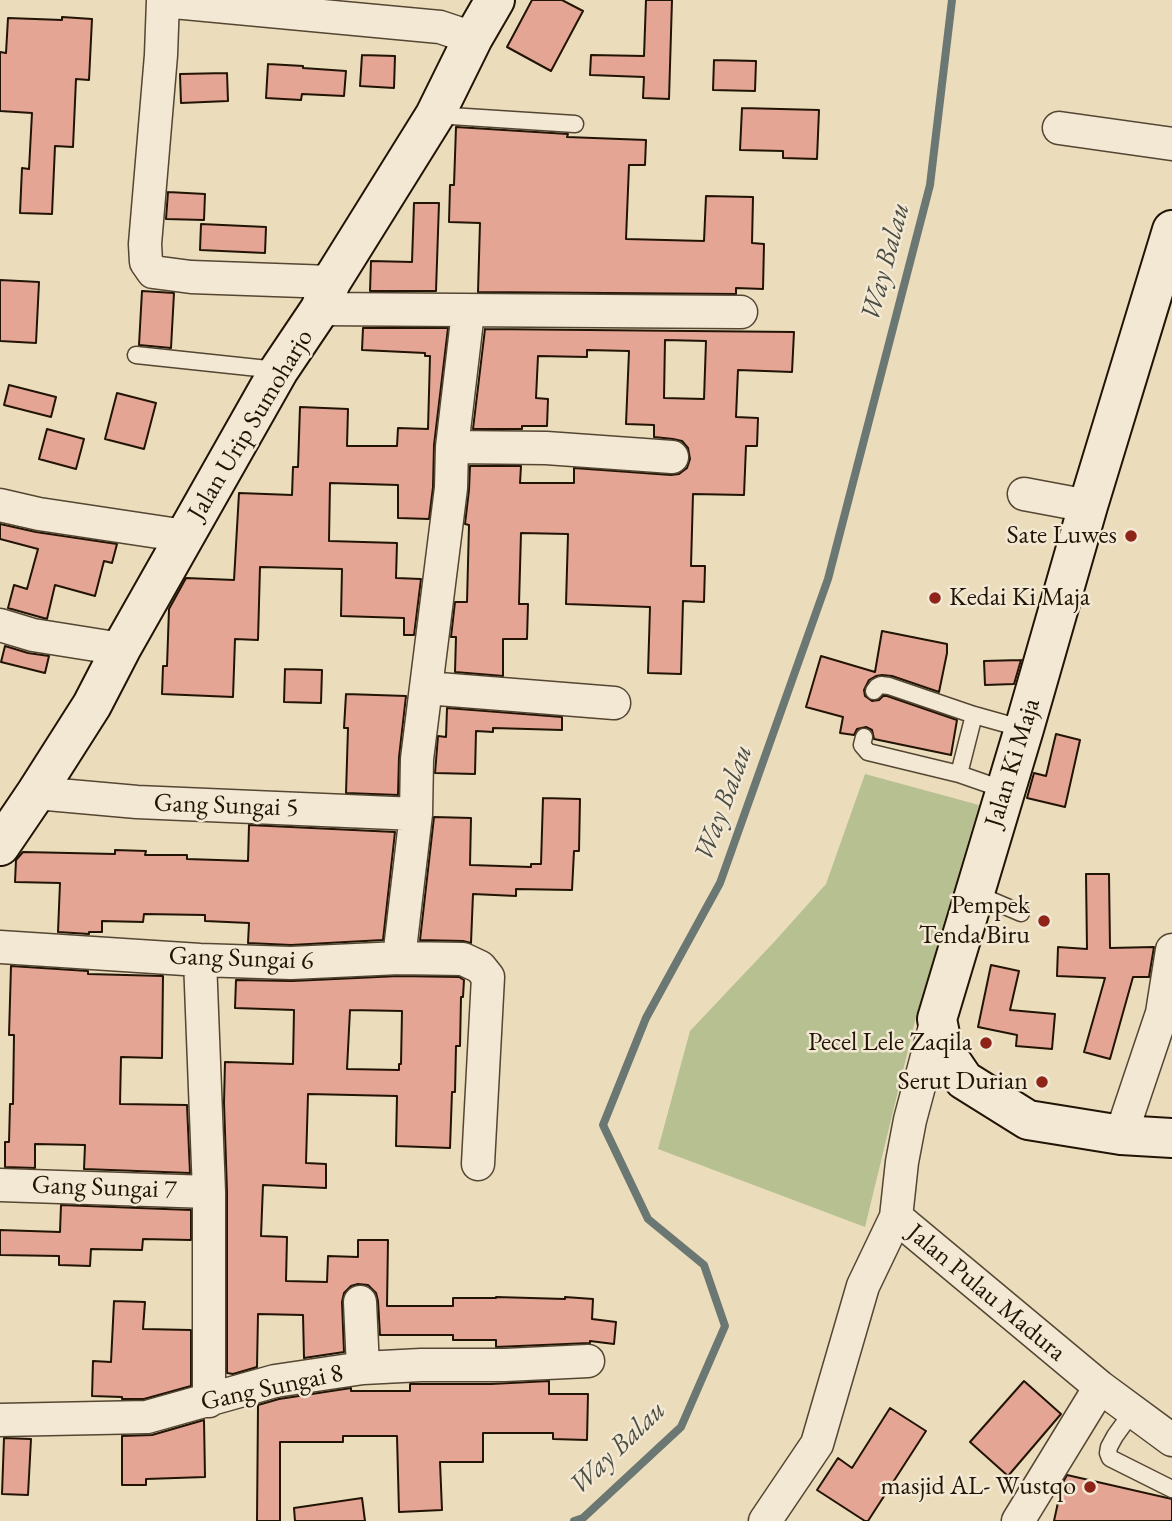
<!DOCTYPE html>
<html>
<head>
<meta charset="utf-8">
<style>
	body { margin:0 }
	canvas { display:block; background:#ebdcbb }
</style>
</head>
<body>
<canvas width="1172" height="1521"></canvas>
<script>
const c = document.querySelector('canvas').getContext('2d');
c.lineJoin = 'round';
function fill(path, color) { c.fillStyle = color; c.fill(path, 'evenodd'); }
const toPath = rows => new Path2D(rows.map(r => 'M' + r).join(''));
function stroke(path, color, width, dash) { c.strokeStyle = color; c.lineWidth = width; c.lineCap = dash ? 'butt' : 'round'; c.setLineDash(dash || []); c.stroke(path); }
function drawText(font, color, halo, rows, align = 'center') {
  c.font = font + ' "EB Garamond",serif'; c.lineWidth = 5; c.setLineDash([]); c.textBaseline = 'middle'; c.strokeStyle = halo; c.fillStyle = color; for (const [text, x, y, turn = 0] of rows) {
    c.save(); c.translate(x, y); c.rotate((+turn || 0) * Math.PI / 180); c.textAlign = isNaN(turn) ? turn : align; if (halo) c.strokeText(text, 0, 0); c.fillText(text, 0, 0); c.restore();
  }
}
fill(toPath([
	[865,774,979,805,916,1017,865,1227,658,1149,690,1031,775,941,826,884]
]), '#b7c091');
stroke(toPath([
	[574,1521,583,1518,681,1427,725,1326,704,1265,648,1219,603,1125,646,1018,720,883,828,579,930,185,952,0]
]), '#6b7772', 8);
const building = toPath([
	[532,0,562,0,583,11,551,71,507,47,532,0],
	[646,0,672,0,669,99,643,98,644,77,590,75,591,55,644,56,646,0],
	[62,17,92,19,89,80,76,79,73,147,55,146,52,214,20,213,22,168,29,169,32,113,0,111,0,52,6,53,8,18,62,20,62,17],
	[362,55,395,56,394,88,360,86,362,55],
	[714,60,756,61,755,91,713,90,714,60],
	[268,64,303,66,303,68,346,71,344,96,302,94,301,100,266,98,268,64],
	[227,73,228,101,181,103,180,74,227,73],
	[742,108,819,110,817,159,783,158,783,151,740,150,742,108],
	[456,127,568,134,567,137,646,140,645,165,629,165,626,239,704,241,706,196,753,197,752,243,764,244,763,289,736,288,736,294,478,292,480,223,449,222,450,185,454,185,456,127],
	[168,192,205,194,204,220,166,219,168,192],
	[414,203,439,203,436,291,370,291,371,261,412,262,414,203],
	[201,224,266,227,265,253,200,250,201,224],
	[0,280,39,282,36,343,0,341,0,280],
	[142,291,174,293,171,348,139,345,142,291],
	[363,328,448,328,434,445,433,487,429,519,398,518,398,485,330,483,329,541,397,543,396,578,421,579,414,635,404,635,404,618,341,616,342,569,260,567,258,640,235,639,233,697,162,694,163,666,167,666,169,609,186,578,234,580,239,493,292,495,293,467,298,467,300,407,348,409,347,446,397,446,398,428,428,429,430,356,425,356,425,353,362,350,363,328],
	[485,329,794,332,792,372,738,370,736,417,758,418,757,446,746,446,744,495,693,494,691,566,705,566,704,602,683,601,681,674,648,673,650,607,566,604,568,534,521,533,519,604,528,604,527,639,503,639,503,676,455,672,456,637,451,637,455,602,467,602,469,525,465,524,469,490,470,466,521,466,520,483,574,483,574,468,671,475,679,474,687,468,690,459,688,448,682,441,673,439,654,437,654,425,626,424,629,351,587,350,587,357,538,356,536,398,548,399,547,426,522,426,522,429,473,429,485,329],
	[665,340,706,341,704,399,664,398,665,340],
	[9,385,56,397,51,417,4,405,9,385],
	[117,393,156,403,144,449,105,439,117,393],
	[47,429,84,439,76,469,39,459,47,429],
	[0,524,36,532,117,544,112,563,104,561,95,596,55,585,47,619,8,608,14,585,27,589,38,549,0,539,0,524],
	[882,631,947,644,947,653,939,692,892,676,882,675,876,676,869,680,864,690,865,696,872,701,879,700,883,696,887,696,957,720,951,755,874,739,872,730,866,727,857,729,854,735,840,733,843,717,806,707,821,656,875,672,882,631],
	[5,646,28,653,49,656,45,673,1,662,5,646],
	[1021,660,1014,684,985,685,984,661,1021,660],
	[285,669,322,670,321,703,284,702,285,669],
	[346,694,406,696,399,757,398,795,346,793,348,728,344,728,346,694],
	[447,708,562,717,562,730,493,728,493,732,476,731,475,774,435,773,438,736,446,737,447,708],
	[1056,734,1080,740,1065,807,1027,798,1034,773,1046,776,1056,734],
	[543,798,580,799,579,851,574,851,572,890,516,889,516,896,473,894,471,943,463,941,420,940,434,817,471,818,470,865,531,867,531,864,541,864,543,798],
	[249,825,395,832,383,940,291,945,248,943,249,923,205,921,205,915,144,914,143,922,102,921,102,932,89,932,89,934,58,932,60,883,15,882,16,860,23,852,115,854,115,850,146,851,145,855,187,855,187,859,248,861,249,825],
	[1086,874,1109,874,1110,948,1154,947,1149,977,1133,977,1110,1059,1084,1052,1105,978,1057,976,1058,947,1087,949,1086,874],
	[991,965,1019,971,1010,1010,1055,1014,1052,1049,1016,1046,1017,1035,978,1027,991,965],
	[11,966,88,971,88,974,163,976,162,1058,121,1057,120,1104,187,1105,190,1173,84,1169,85,1145,35,1144,35,1168,5,1167,5,1142,9,1142,10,1104,13,1104,14,1035,9,1035,11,966],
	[399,976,459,977,464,980,463,997,461,997,460,1046,456,1046,455,1092,452,1092,450,1148,396,1146,397,1096,308,1094,306,1163,326,1164,326,1188,263,1185,261,1236,287,1237,286,1281,327,1282,328,1256,358,1257,358,1240,388,1240,387,1306,453,1306,453,1298,496,1298,496,1297,565,1299,565,1297,593,1299,592,1319,616,1322,614,1344,590,1341,590,1343,496,1347,496,1340,453,1340,453,1335,380,1335,378,1301,376,1293,368,1285,358,1284,351,1286,344,1293,342,1302,344,1352,304,1358,303,1315,258,1314,257,1367,233,1374,227,1373,227,1192,224,1103,225,1062,293,1064,294,1010,235,1008,236,980,292,981,399,976],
	[350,1010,402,1011,401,1064,399,1064,399,1070,347,1069,350,1010],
	[61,1205,191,1210,191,1240,143,1239,142,1250,91,1249,90,1266,59,1265,59,1256,0,1255,0,1230,60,1232,61,1205],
	[114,1301,145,1302,143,1329,191,1330,191,1386,144,1399,122,1399,122,1397,92,1396,93,1361,111,1362,114,1301],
	[549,1381,549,1394,588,1394,587,1440,553,1439,553,1433,483,1433,483,1462,440,1462,442,1510,399,1512,397,1436,343,1436,343,1442,280,1442,280,1521,257,1521,258,1405,279,1399,351,1388,351,1391,410,1391,410,1384,491,1384,549,1381],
	[1024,1381,1061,1414,1008,1476,970,1442,1024,1381],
	[890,1408,926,1431,868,1521,865,1521,817,1490,838,1458,852,1468,890,1408],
	[204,1420,205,1477,146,1479,146,1485,122,1485,122,1436,152,1435,204,1420],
	[4,1438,31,1439,28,1495,2,1494,4,1438],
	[1067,1475,1172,1499,1172,1521,1054,1521,1062,1484,1067,1475],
	[362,1498,365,1521,295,1521,294,1508,362,1498]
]);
fill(building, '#e4a595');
stroke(building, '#211404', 2);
const lane = toPath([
	[435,115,575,124],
	[136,355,277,370],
	[874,691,877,687,881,685,889,686,974,715,1024,729],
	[864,737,862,745,868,752,959,774,1005,790],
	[959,774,974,715],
	[974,893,1021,913],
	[1133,1411,1115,1436,1109,1447,1108,1453,1110,1458,1172,1489]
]);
const street = toPath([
	[163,0,161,55,145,244,146,262,153,272,191,277,331,282],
	[163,1,440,27,473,38],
	[1059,128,1172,144],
	[320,309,741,312],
	[452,447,546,448,672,457],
	[1024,494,1088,506],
	[0,505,39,514,185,536],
	[0,625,33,635,121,649],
	[426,688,614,703],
	[36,793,137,802,416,814],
	[0,947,200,960,291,963,399,958,463,959,480,967,488,977,478,1164],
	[399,958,416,814,417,759,451,488,452,447,468,312],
	[200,960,209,1192,209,1401],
	[937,1019,910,1120,902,1162,896,1217,1100,1387,1172,1440],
	[1121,1135,1162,1013,1172,950],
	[0,1185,209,1192],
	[360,1302,363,1368],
	[0,1420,147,1417,275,1381,363,1368,421,1365,505,1365,588,1361],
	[765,1521,817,1444,863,1286,896,1217],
	[1018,1521,1100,1387]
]);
const secondary = toPath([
	[1172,230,1088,506,1024,729,937,1019,943,1049,964,1080,1028,1120,1121,1135,1172,1138],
	[0,846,36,793,92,705,121,649,279,370,320,309,331,282,435,115,473,38,495,0]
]);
stroke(lane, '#544632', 19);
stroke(street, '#544632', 35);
stroke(secondary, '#211404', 42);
stroke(lane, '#f2e8d3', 16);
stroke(street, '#f2e8d3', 32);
stroke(secondary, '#f2e8d3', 38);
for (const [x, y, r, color] of [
	[1131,536,7,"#8f2418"],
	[935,598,7,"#8f2418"],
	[1044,921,7,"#8f2418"],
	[986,1043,7,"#8f2418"],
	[1042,1082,7,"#8f2418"],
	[1090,1487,7,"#8f2418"]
]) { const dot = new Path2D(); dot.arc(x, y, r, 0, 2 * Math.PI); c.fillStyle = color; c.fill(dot); stroke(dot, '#f2e8d3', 2.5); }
drawText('26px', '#211404', '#f2e8d3', [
	["Jalan Urip Sumoharjo",251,425,-59],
	["Jalan Ki Maja",1013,763,-73],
	["Gang Sungai 5",226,806,2],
	["Gang Sungai 6",241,959,2],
	["Gang Sungai 7",104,1188,2],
	["Jalan Pulau Madura",986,1293,40],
	["Gang Sungai 8",272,1388,-12]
]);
drawText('26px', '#211404', '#f2e8d3', [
	["Sate Luwes",1117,536],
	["Kedai Ki Maja",949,598,"left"],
	["Pempek",1030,906],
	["Tenda Biru",1030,936],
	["Pecel Lele Zaqila",972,1043],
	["Serut Durian",1028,1082],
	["masjid AL- Wustqo",1076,1487]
], 'right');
drawText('italic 28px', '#4c4e44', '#f2e8d3', [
	["Way Balau",886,262,-75],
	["Way Balau",724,803,-70],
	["Way Balau",618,1448,-44]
]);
</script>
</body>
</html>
